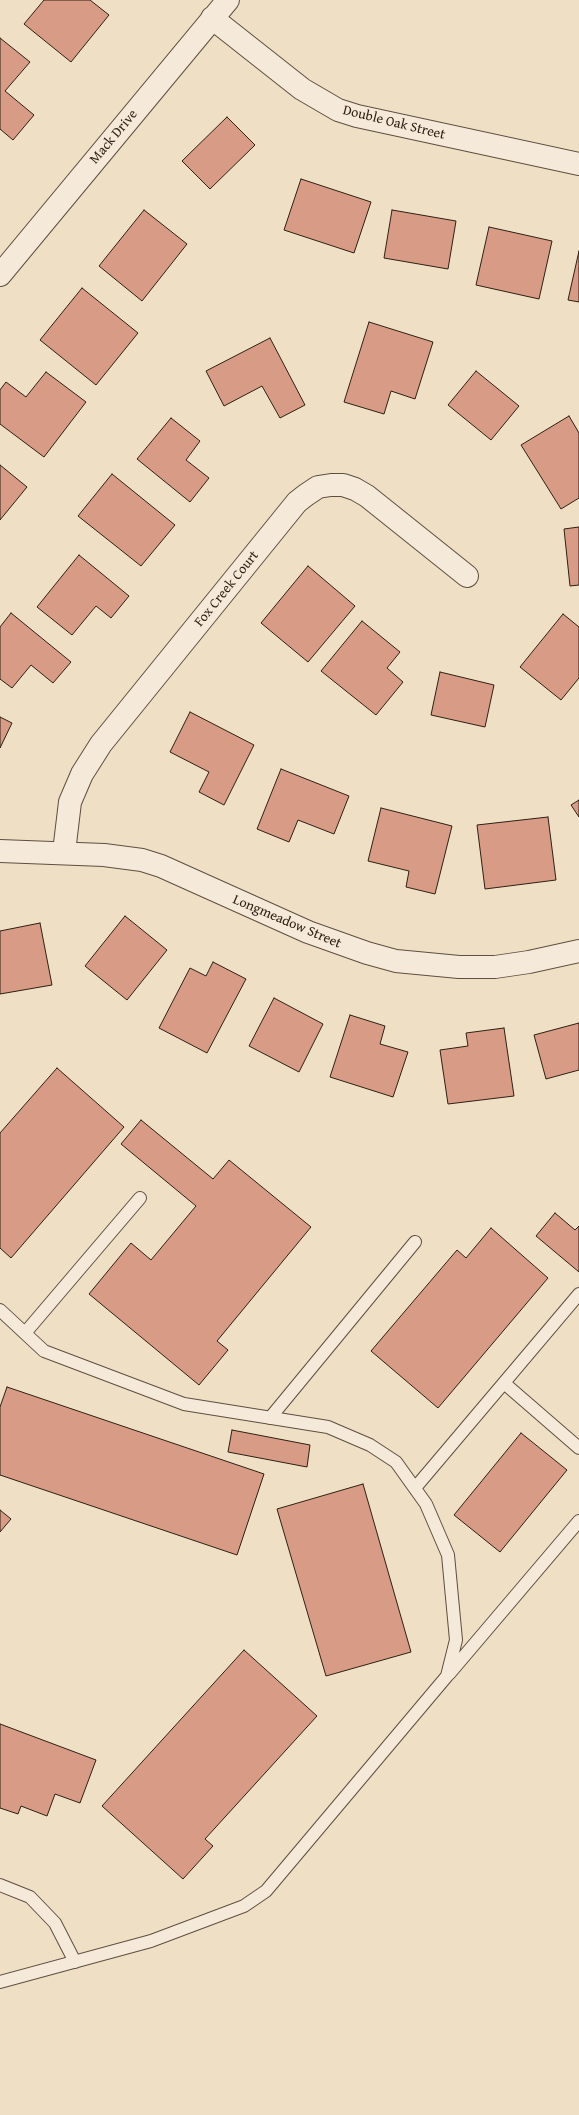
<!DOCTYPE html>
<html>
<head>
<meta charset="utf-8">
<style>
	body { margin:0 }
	canvas { display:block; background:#efdfc5 }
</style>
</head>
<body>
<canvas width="579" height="2115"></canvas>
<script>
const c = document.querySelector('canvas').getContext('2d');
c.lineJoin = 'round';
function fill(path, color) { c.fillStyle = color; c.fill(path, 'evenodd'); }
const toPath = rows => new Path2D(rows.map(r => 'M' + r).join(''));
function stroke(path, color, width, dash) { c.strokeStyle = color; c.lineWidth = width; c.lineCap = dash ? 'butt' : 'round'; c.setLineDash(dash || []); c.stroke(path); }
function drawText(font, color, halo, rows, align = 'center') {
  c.font = font + ' "Gentium Book Plus",serif'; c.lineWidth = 3.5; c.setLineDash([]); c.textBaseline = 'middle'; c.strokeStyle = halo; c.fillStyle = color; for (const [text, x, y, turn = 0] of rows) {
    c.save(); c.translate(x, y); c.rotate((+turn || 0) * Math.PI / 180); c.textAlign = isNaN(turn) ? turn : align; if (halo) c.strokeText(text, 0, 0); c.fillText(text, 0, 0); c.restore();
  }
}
const building = toPath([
	[44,0,90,0,109,15,71,62,24,24,44,0],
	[0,38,30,62,5,91,34,115,13,140,0,129,0,38],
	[227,117,255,145,210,189,182,161,227,117],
	[301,179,371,202,354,253,284,230,301,179],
	[144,210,187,244,142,301,99,266,144,210],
	[392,210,456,221,448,269,384,258,392,210],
	[489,227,552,241,539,299,476,285,489,227],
	[579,251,579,302,568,300,579,251],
	[82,288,138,333,96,385,40,340,82,288],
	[369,322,433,342,415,399,391,391,384,414,344,402,369,322],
	[270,338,305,405,280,418,262,386,224,406,206,371,270,338],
	[476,371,519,406,491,440,448,405,476,371],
	[46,372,86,402,44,457,0,424,0,390,6,382,26,397,46,372],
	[569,416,579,433,579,498,561,509,521,445,569,416],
	[171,418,200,441,186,460,209,478,190,502,137,459,171,418],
	[0,465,27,487,0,520,0,465],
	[112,474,175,525,141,566,78,516,112,474],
	[579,527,579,585,570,586,564,529,579,527],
	[79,555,129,596,111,618,96,606,72,635,37,607,79,555],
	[308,566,355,606,308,662,261,623,308,566],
	[11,613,71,662,53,683,31,665,12,688,0,679,0,627,11,613],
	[563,614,579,627,579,678,561,700,520,667,563,614],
	[362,621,400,652,387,668,403,682,376,715,321,671,362,621],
	[440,672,494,685,485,727,431,715,440,672],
	[190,712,254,745,224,805,199,792,209,772,170,752,190,712],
	[0,717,12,723,0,748,0,717],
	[281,769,349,796,334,834,298,820,289,842,257,829,281,769],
	[579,800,579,817,571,805,579,800],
	[381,808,452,826,435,894,406,887,409,871,368,861,381,808],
	[548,817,556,880,485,889,477,825,548,817],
	[125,916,167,950,127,1000,85,966,125,916],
	[40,923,52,985,0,994,0,931,40,923],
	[213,962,246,979,207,1053,159,1028,190,968,206,976,213,962],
	[274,998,323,1024,299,1072,249,1046,274,998],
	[350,1015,385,1026,380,1044,408,1052,393,1097,330,1077,350,1015],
	[579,1023,579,1070,546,1079,534,1035,579,1023],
	[504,1028,514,1096,448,1104,440,1050,468,1046,466,1033,504,1028],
	[57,1068,124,1127,11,1258,0,1248,0,1133,57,1068],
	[141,1120,213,1179,229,1160,311,1227,217,1341,228,1350,199,1385,89,1294,131,1243,151,1260,196,1206,121,1144,141,1120],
	[555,1213,575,1230,579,1226,579,1272,536,1236,555,1213],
	[491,1228,548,1278,438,1408,371,1351,457,1250,466,1258,491,1228],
	[7,1387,264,1474,237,1555,0,1475,0,1407,7,1387],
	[232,1430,310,1445,307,1467,228,1452,232,1430],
	[521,1433,567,1470,500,1552,454,1515,521,1433],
	[363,1484,411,1652,326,1676,277,1509,363,1484],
	[0,1510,11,1519,0,1532,0,1510],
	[244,1650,317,1716,205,1839,213,1846,183,1879,102,1806,244,1650],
	[0,1724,96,1760,80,1803,55,1794,47,1816,21,1806,18,1814,0,1808,0,1724]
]);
fill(building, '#d89c86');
stroke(building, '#2e1f14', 1);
const lane = toPath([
	[0,1310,44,1351,184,1404,328,1427,370,1445,396,1462,426,1504,448,1555,456,1640,447,1676,266,1891,244,1906,151,1941,0,1982],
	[25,1333,140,1198],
	[504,1383,579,1448],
	[270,1418,415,1242],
	[415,1488,579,1294],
	[449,1674,579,1521],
	[0,1885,30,1897,55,1923,75,1962]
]);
const street = toPath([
	[212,18,302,89,338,110,357,116,579,164],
	[0,275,228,0],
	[0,851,104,855,142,860,161,866,308,932,367,953,396,961,459,967,495,967,529,962,579,951],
	[64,852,70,802,82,774,101,744,297,502,306,495,318,487,331,485,343,485,355,489,367,496,467,576]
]);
stroke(lane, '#5e4f40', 14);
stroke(street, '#5e4f40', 24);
stroke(lane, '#f5ead9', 12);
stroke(street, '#f5ead9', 22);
drawText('14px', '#2e1f14', '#f5ead9', [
	["Double Oak Street",394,123,14],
	["Mack Drive",114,137,-50],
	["Fox Creek Court",227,589,-51],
	["Longmeadow Street",287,922,23]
]);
</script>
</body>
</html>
